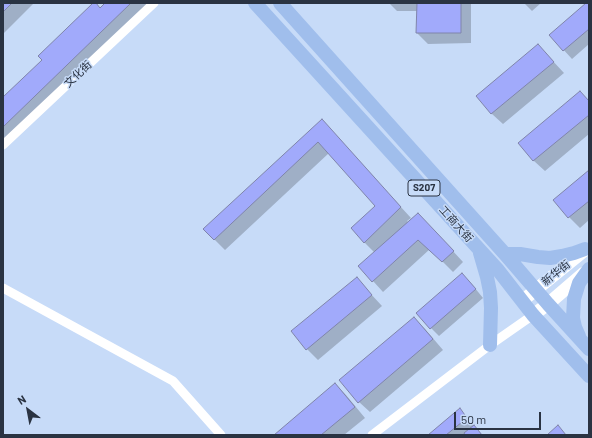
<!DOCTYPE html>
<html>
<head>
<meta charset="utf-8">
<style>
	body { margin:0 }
	#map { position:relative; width:592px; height:438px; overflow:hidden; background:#c7dbf8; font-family:Barlow,sans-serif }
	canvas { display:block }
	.frame { position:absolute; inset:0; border:4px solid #2a3342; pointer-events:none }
	.north { position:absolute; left:8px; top:390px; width:40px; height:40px; -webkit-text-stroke:3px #c7dbf8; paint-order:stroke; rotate:328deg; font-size:11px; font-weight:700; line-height:16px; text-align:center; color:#2a3342 }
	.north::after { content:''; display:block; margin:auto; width:14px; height:18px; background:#2a3342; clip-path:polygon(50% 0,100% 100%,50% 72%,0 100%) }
	.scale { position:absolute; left:454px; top:412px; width:87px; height:18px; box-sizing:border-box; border:2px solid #2a3342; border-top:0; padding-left:5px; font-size:12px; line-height:14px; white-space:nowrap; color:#2a3342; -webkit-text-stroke:3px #c7dbf8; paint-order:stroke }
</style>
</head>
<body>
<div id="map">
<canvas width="592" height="438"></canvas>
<div class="frame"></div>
<div class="north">N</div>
<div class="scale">50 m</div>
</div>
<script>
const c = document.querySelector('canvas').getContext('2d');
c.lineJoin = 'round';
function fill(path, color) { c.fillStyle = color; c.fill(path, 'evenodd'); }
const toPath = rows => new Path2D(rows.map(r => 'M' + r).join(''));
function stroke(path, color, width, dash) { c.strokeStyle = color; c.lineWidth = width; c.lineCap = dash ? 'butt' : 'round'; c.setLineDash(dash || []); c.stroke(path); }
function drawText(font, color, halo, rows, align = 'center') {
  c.font = font + ' Barlow,"Noto Sans SC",sans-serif'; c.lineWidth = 3; c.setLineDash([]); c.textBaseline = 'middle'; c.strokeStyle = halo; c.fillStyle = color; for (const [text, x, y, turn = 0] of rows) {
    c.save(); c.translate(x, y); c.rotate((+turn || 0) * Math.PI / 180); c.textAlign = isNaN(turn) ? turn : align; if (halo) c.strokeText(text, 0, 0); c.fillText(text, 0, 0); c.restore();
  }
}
fill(toPath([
	[3,3,34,3,3,34],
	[106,3,153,3,8,143,3,138,3,98],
	[389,3,471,3,471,43,428,44,417,33,418,11,397,11],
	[524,3,541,3,532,11],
	[588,3,589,3,589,44,572,59,550,35],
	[538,45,564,73,503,124,492,114,478,96],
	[589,101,589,134,545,171,534,161,520,143],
	[322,121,411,218,407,221,409,223,429,225,463,262,453,272,430,249,383,292,373,281,375,253,365,243,353,228,377,206,329,153,225,250,214,239],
	[589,171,589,220,580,228,569,217,555,200],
	[357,279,382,306,318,360,307,349],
	[470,282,483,298,439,336,431,328],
	[414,318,425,329,443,350,370,412,359,402],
	[335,384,346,395,365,418,344,435,275,435],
	[460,410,482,435,467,435,466,434,464,435,429,435]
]), '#0003');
const building = toPath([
	[3,3,12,3,3,12,3,3],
	[93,3,96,3,100,8,105,3,131,3,3,127,3,97,42,60,38,56,93,3],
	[417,3,461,3,461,33,416,33,417,3],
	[586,3,589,3,589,29,563,51,549,35,586,3],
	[538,44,554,62,491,114,476,96,538,44],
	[580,91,589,101,589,115,533,161,518,143,580,91],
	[322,119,401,207,364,243,351,228,375,206,318,142,214,240,203,229,322,119],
	[589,170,589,201,568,218,553,200,589,170],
	[418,213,454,251,442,262,418,240,372,282,358,266,418,213],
	[462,273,476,289,430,329,416,313,462,273],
	[357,277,372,295,306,350,291,331,357,277],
	[414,317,433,339,358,403,339,380,414,317],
	[335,383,355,407,321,435,274,435,335,383],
	[460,408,467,418,446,435,428,435,460,408],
	[474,425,482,435,465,435,464,433,474,425],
	[558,425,566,435,547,435,558,425]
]);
fill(building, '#a1aafb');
stroke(building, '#7f84aa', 1);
stroke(toPath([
	[3,145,154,3],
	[3,288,173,381,221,435],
	[372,435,490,345,533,315]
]), '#fff', 9);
stroke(toPath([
	[522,301,585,250],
	[533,315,548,304,584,273]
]), '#fff', 13);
stroke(toPath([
	[255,3,498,270,533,315,589,376],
	[280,3,505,254,548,304,589,349],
	[480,253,487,277,490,292,491,308,490,345],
	[505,254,520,254,538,257,550,258,562,256,574,253,585,249],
	[579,336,575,327,573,318,574,299,579,283,589,269]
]), '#a0beec', 14);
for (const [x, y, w] of [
	[424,188,32]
]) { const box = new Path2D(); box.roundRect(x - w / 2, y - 8, w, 16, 3); c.fillStyle = '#c7dbf8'; c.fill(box); stroke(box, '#2a3342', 1); }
drawText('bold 10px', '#2a3342', null, [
	["S207",424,188]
]);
drawText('11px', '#2a3342', '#c7dbf8', [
	["文化街",78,74,-43],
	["工商大街",456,224,48],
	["新华街",556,273,-39]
]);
</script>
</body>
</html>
